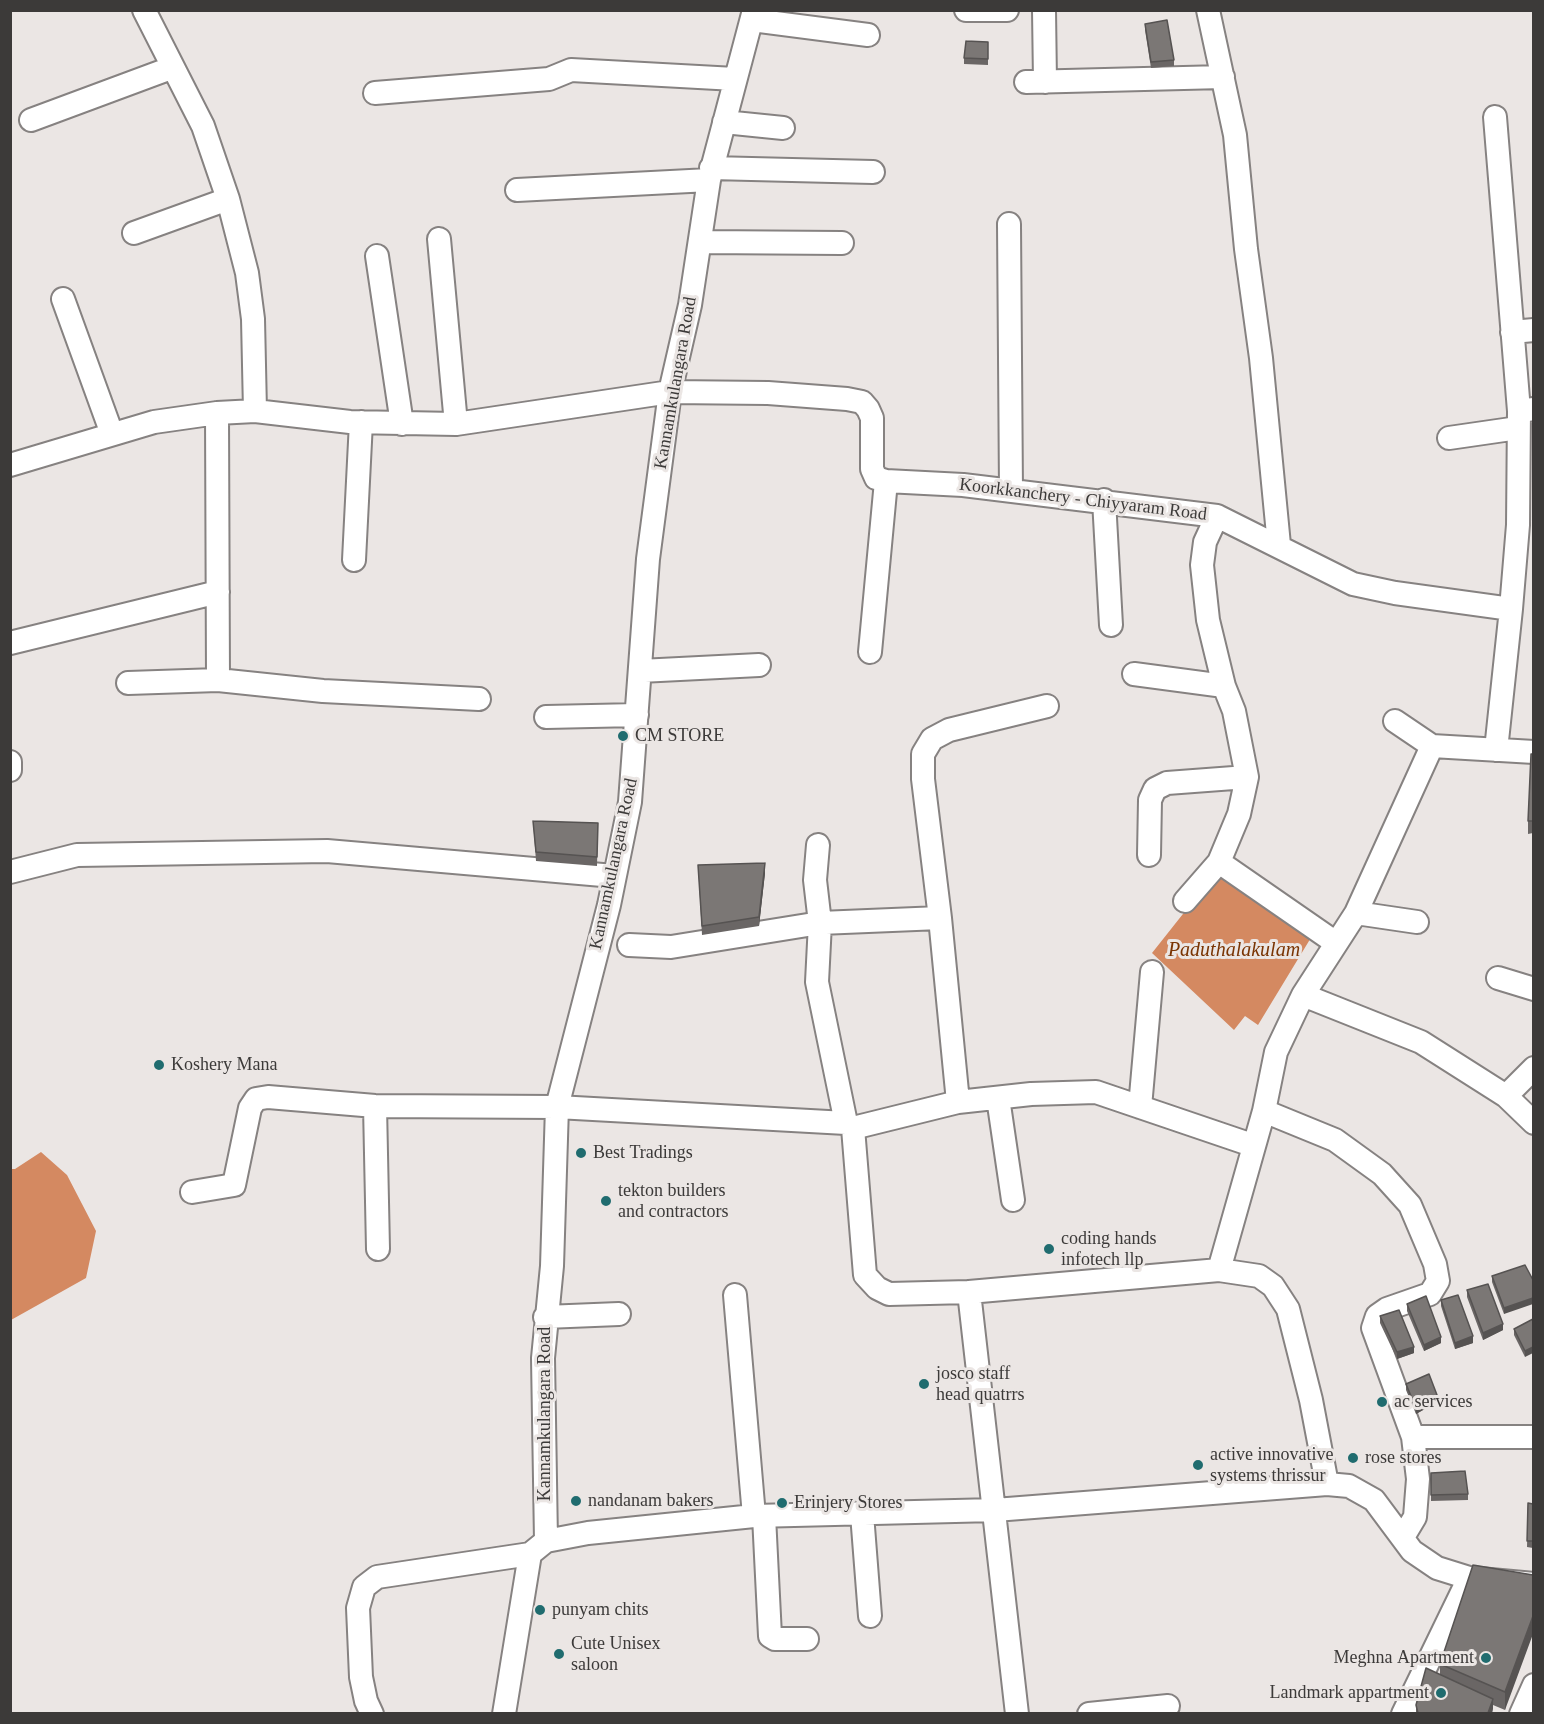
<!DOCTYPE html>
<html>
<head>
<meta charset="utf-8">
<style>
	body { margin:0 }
	#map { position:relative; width:1544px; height:1724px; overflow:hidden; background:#ebe6e4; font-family:"Times New Roman",serif }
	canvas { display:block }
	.frame { position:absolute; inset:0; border:12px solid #3c3a39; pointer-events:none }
</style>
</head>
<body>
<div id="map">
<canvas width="1544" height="1724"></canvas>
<div class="frame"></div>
</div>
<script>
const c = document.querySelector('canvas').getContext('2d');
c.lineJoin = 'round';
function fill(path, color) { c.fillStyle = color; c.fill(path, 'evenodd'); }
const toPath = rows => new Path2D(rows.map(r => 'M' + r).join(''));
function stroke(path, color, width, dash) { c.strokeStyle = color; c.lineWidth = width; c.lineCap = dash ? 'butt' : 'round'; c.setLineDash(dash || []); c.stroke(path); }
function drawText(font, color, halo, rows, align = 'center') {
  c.font = font + ' "Times New Roman",serif'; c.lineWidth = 6; c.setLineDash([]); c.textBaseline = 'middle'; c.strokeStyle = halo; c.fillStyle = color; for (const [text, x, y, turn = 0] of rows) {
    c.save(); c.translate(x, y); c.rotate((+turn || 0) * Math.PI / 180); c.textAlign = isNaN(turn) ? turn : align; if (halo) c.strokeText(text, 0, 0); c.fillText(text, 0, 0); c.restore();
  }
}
fill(toPath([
	[1217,871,1312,936,1258,1025,1245,1016,1234,1030,1152,953],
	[41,1152,67,1175,96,1231,86,1278,11,1320,11,1169,15,1169]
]), '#d48961');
const minor = toPath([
	[144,10,203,126,228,199,247,273,253,319,255,411],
	[966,10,1007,10],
	[1044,10,1045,82],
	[1208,10,1235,135,1246,249,1261,358,1279,545],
	[752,20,868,35],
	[1026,82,1223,77],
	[375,93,549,79,571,70,735,79],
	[1495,117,1519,411],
	[31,120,171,68],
	[724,122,783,128],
	[711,168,873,172],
	[517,190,709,180],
	[1009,224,1011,491],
	[134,233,228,199],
	[439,239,456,424],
	[701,242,842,243],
	[377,256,402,424],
	[63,299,112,434],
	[1512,332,1534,330],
	[1449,438,1518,428],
	[10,465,154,422,217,413,255,411,350,422,456,424,670,392,768,393,847,399,862,402,868,409,872,418,872,469,876,478,886,481,963,485,1217,516,1353,584,1395,593,1511,609,1518,525,1519,411,1534,409],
	[1104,500,1111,625],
	[354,560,361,422],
	[10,643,218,592],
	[870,652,886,481],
	[640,671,759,665],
	[1134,674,1224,686],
	[218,680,323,691,479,699],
	[128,683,218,680,217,413],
	[546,717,637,715],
	[1395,721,1432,746],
	[1496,750,1511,609],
	[10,762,10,770],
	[1149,855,1150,800,1155,789,1167,783,1247,777],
	[1219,862,1336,943],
	[10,872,77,855,327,851,614,876],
	[1185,901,1219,862,1239,814,1247,777,1234,711,1224,686,1208,620,1202,565,1205,542,1217,516],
	[1356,913,1417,922],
	[629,945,671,947,820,923,815,880,818,845],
	[1498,978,1534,989],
	[1303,995,1356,913,1432,746,1534,752],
	[1506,1096,1534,1068],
	[998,1098,1013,1200],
	[958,1102,1031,1094,1096,1092,1252,1145],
	[375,1106,378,1249],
	[1140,1107,1152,972],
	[1264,1111,1335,1140,1382,1174,1410,1205,1435,1264,1438,1281,1430,1294,1387,1309,1377,1316,1373,1328,1413,1437,1418,1479,1415,1517,1403,1537],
	[846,1123,817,982,820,923,940,918],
	[853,1128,958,1102,940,918,923,779,923,754,932,739,949,730,1047,706],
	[192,1192,234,1185,250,1108,256,1099,268,1097,375,1106,557,1107,846,1123,853,1128,865,1275,877,1288,889,1294,969,1292,1219,1270],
	[969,1292,1017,1714],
	[735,1295,754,1516],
	[545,1317,619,1314],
	[1413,1437,1534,1437],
	[1327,1484,1311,1400,1288,1309,1273,1286,1259,1276,1219,1270,1264,1111,1276,1052,1303,995,1421,1042,1506,1096,1534,1123],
	[862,1514,870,1616],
	[764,1516,770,1636,775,1639,807,1639],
	[546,1541,543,1358,552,1266,557,1107,609,905,630,802,648,559,670,392,690,305,709,180,754,10],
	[372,1714,366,1701,361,1677,358,1608,364,1587,377,1577,530,1554],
	[504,1714,530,1554,546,1541,588,1533,754,1516,995,1510,1327,1484,1349,1486,1374,1500,1412,1551,1437,1568,1469,1578,1534,1584],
	[1089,1714,1168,1706],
	[1403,1714,1469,1578],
	[1521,1714,1534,1685]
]);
stroke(minor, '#868281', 26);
stroke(minor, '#fff', 22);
fill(toPath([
	[1145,24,1174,60,1174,66,1151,68,1145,30],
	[988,42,988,65,964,64,964,58],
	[1533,754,1533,833,1528,834,1528,821],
	[533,821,598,823,597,866,536,861],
	[698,865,765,873,759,926,702,935],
	[1525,1265,1504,1314,1492,1282,1492,1276],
	[1467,1290,1503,1330,1483,1340,1467,1297],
	[1441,1300,1473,1343,1455,1349,1441,1306],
	[1407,1304,1441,1343,1424,1351,1407,1311],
	[1380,1316,1414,1353,1397,1359,1380,1323],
	[1533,1319,1525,1357,1514,1335,1514,1329],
	[1406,1384,1437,1402,1416,1414,1406,1390],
	[1431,1473,1468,1494,1468,1500,1431,1501],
	[1528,1503,1533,1504,1533,1548,1527,1547],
	[1533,1575,1505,1710,1493,1705,1493,1708,1492,1713,1416,1713,1416,1705,1440,1675,1440,1664]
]), '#6a6665');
fill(toPath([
	[765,863,765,873,759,926,759,917],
	[1533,1298,1533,1304,1504,1314,1504,1308],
	[1503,1324,1503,1330,1483,1340,1483,1333],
	[1473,1336,1473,1343,1455,1349,1455,1343],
	[1441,1337,1441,1343,1424,1351,1424,1345],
	[1414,1347,1414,1353,1397,1359,1397,1352],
	[1533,1347,1533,1353,1525,1357,1525,1351],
	[1437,1395,1437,1402,1416,1414,1416,1408],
	[1533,1616,1533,1634,1505,1710,1505,1692],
	[1493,1699,1493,1708,1492,1713,1488,1713]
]), '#565352');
const building = toPath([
	[1167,20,1174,60,1151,62,1145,24,1167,20],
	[966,41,988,42,988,59,964,58,966,41],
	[1531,754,1533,754,1533,821,1528,821,1531,754],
	[533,821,598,823,597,857,536,852,533,821],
	[765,863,759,917,702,926,698,865,765,863],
	[1525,1265,1533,1280,1533,1298,1504,1308,1492,1276,1525,1265],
	[1488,1284,1503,1324,1483,1333,1467,1290,1488,1284],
	[1458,1295,1473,1336,1455,1343,1441,1300,1458,1295],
	[1426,1296,1441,1337,1424,1345,1407,1304,1426,1296],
	[1399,1310,1414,1347,1397,1352,1380,1316,1399,1310],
	[1533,1319,1533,1347,1525,1351,1514,1329,1533,1319],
	[1429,1374,1437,1395,1416,1408,1406,1384,1429,1374],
	[1465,1471,1468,1494,1431,1495,1431,1473,1465,1471],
	[1528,1503,1533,1504,1533,1541,1527,1541,1528,1503],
	[1473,1565,1533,1575,1533,1616,1505,1692,1440,1664,1473,1565],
	[1426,1668,1493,1699,1488,1713,1418,1713,1416,1705,1426,1668]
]);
fill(building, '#7b7775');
stroke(building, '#565352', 1.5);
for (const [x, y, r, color] of [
	[623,736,6,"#206c6f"],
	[159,1065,6,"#206c6f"],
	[581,1153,6,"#206c6f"],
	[606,1201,6,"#206c6f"],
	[1049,1249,6,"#206c6f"],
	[924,1384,6,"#206c6f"],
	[1382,1402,6,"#206c6f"],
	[1353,1458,6,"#206c6f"],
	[1198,1465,6,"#206c6f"],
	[576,1501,6,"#206c6f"],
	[782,1503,6,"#206c6f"],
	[540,1610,6,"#206c6f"],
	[559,1654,6,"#206c6f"],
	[1486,1658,6,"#206c6f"],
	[1441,1693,6,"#206c6f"]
]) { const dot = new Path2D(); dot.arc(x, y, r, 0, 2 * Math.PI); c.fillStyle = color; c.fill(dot); stroke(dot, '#ebe6e4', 2); }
drawText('18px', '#3c3a39', '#ebe6e4', [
	["Kannamkulangara Road",676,383,-80],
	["Koorkkanchery - Chiyyaram Road",1083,500,7],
	["Kannamkulangara Road",614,864,-78],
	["Kannamkulangara Road",545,1414,-90]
]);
drawText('18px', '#3c3a39', '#ebe6e4', [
	["CM STORE",635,736],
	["Koshery Mana",171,1065],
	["Best Tradings",593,1153],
	["tekton builders",618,1191],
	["and contractors",618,1212],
	["coding hands",1061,1239],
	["infotech llp",1061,1260],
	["josco staff",936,1374],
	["head quatrrs",936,1395],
	["ac services",1394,1402],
	["active innovative",1210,1455],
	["systems thrissur",1210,1476],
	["rose stores",1365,1458],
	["nandanam bakers",588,1501],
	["Erinjery Stores",794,1503],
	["punyam chits",552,1610],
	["Cute Unisex",571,1644],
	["saloon",571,1665],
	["Meghna Apartment",1474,1658,"right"],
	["Landmark appartment",1429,1693,"right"]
], 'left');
drawText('italic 20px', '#7a3504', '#ebe6e4', [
	["Paduthalakulam",1234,951]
]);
</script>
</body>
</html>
